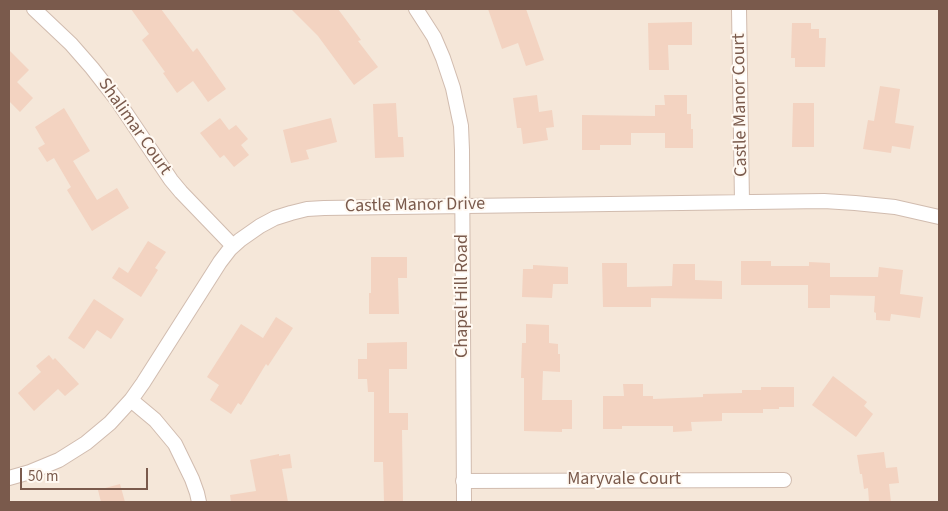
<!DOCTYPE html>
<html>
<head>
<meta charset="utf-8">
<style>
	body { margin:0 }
	#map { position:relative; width:948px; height:511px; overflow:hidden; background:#fdf5eb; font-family:"Source Sans 3",sans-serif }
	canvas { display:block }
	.frame { position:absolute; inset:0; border:10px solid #7a5a4c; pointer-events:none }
	.scale { position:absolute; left:20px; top:468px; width:128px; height:22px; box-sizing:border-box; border:2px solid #7a5a4c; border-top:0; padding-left:6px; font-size:15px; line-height:18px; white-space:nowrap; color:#7a5a4c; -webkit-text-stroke:4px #fff9f2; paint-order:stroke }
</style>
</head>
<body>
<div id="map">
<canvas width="948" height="511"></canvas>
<div class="frame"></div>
<div class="scale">50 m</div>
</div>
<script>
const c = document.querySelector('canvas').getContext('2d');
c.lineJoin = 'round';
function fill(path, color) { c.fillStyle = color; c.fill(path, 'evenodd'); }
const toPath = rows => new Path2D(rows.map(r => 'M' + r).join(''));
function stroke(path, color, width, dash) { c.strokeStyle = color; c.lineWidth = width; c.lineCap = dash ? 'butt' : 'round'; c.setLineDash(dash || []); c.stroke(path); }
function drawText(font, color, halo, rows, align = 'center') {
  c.font = font + ' "Source Sans 3",sans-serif'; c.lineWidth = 4; c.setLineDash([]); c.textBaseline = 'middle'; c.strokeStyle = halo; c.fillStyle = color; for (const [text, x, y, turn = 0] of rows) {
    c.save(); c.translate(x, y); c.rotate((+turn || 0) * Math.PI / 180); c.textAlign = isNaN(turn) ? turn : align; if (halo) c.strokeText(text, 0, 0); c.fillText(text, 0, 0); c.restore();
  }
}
fill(toPath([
	[9,9,939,9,939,502,9,502]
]), '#f5e7d9');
fill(toPath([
	[131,9,161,9,193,52,197,48,226,89,208,102,193,81,177,93,163,73,165,72,142,40,149,34],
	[291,9,338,9,361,40,358,41,378,67,354,85,318,36],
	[488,9,526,9,544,60,526,66,518,43,502,49],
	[692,22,692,45,668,45,669,70,649,70,648,23],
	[792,23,811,23,811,29,819,29,819,38,826,38,825,67,795,67,795,58,791,58],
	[9,50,29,70,17,82,33,98,20,112,9,101],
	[880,86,900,89,895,123,914,126,910,149,892,146,891,153,863,149,868,120,874,121],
	[537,95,539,112,552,110,554,127,546,128,548,140,523,144,521,128,517,128,513,98],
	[664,95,687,95,687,114,691,114,691,129,693,129,693,148,665,148,665,133,631,133,631,145,600,145,600,150,582,150,582,115,655,116,655,105,665,105],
	[396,103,398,137,403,137,404,157,375,158,373,104],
	[793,103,814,103,814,147,792,147],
	[64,108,90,151,73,161,97,200,117,188,129,208,92,231,67,190,71,187,54,158,47,162,38,148,45,144,35,127],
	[220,118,229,130,236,125,248,139,241,145,249,155,234,167,224,155,220,158,200,133],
	[331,118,337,142,306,150,309,159,291,163,283,130],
	[148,241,166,252,155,268,158,270,141,297,112,278,119,267,128,273],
	[371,257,407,257,407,278,398,278,399,314,369,314,369,293,371,293],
	[741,261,771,261,771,266,809,266,809,262,830,263,830,277,878,277,879,267,903,270,900,294,923,297,920,318,891,314,890,321,876,320,876,313,874,312,875,296,830,295,830,308,808,308,808,285,741,285],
	[602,263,627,263,627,287,672,286,673,264,695,264,695,280,722,281,722,299,651,298,651,307,603,307],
	[533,265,568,267,568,284,553,284,552,298,522,297,523,269,533,269],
	[94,299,124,319,111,339,97,330,84,349,68,338],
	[276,317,293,328,268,366,266,364,241,405,238,403,231,414,210,400,219,385,207,377,241,324,263,338],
	[526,324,549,325,549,343,558,344,558,354,560,354,560,372,543,371,542,400,572,400,572,429,562,429,562,432,524,431,524,378,521,378,522,343,526,343],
	[407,342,407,369,389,369,389,413,408,413,408,430,402,430,403,502,384,502,383,462,374,462,374,392,368,392,367,379,358,379,358,359,367,359,367,343],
	[49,355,53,360,55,358,79,384,65,396,58,389,34,411,18,393,41,372,36,366],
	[833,376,867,402,864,406,873,414,856,437,812,405],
	[623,384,643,384,643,396,653,396,653,399,703,397,703,394,742,393,742,390,761,390,761,387,794,387,794,407,779,407,779,409,763,409,763,413,722,413,722,421,691,422,692,431,673,432,673,426,622,426,622,429,603,429,603,396,624,396],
	[884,452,886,468,897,467,899,483,889,484,891,502,869,502,868,488,864,489,862,474,860,474,857,455],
	[279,454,279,456,290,454,292,468,282,469,288,502,231,502,230,495,256,491,250,460],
	[120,484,125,502,101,502,98,490]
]), '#f3d3c1');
const minor = toPath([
	[34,9,71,44,92,68,117,100,171,180,181,192,233,246],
	[416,9,434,37,443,58,453,88,461,126,462,150,464,502],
	[739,9,742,202],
	[131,400,155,420,175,444,192,479,197,493,199,502],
	[9,478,30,472,59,460,86,443,110,423,131,400,143,383,220,262,230,249,240,240,260,226,275,218,291,213,307,209,324,208,824,201,855,203,895,207,939,217],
	[463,481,784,480]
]);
stroke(minor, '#d1bcaf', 16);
stroke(minor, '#fff', 14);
drawText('18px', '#7a5a4c', '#fff9f2', [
	["Castle Manor Court",741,105,-91],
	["Shalimar Court",134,127,55],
	["Castle Manor Drive",415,206,-1],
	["Chapel Hill Road",463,296,-90],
	["Maryvale Court",624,480]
]);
</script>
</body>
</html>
